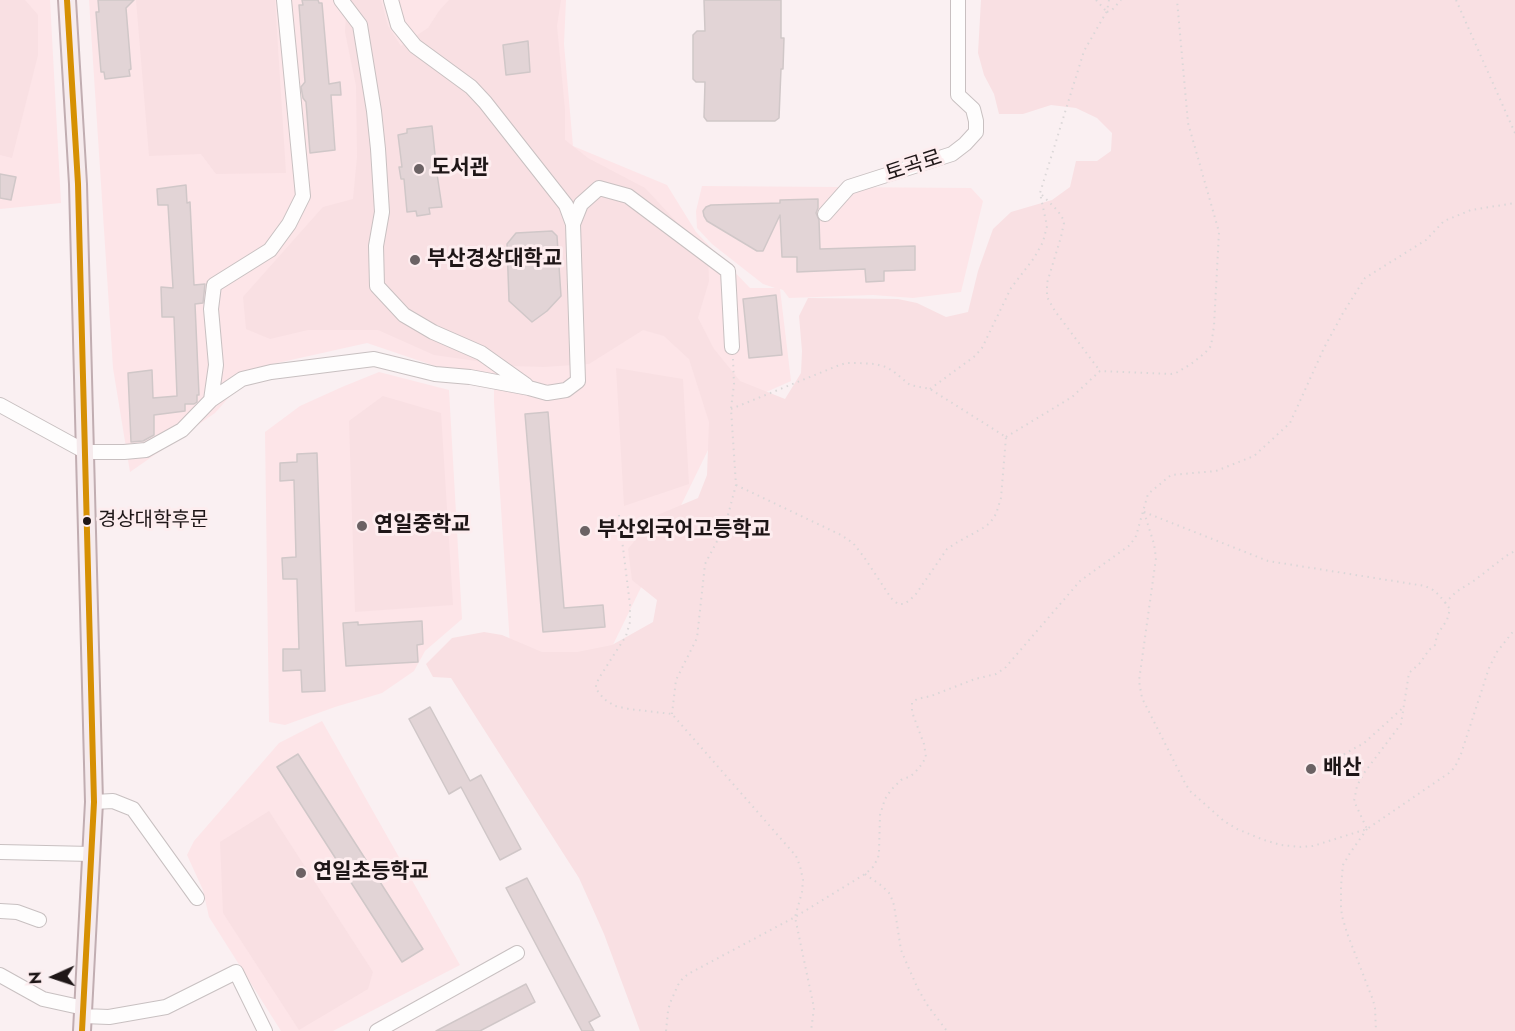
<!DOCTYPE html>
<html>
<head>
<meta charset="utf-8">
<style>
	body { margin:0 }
	#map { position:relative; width:1515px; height:1031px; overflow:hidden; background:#faf0f2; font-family:Jost,sans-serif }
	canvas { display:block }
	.north { position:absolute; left:24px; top:947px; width:60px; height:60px; -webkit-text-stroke:4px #fdedef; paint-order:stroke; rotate:267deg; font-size:16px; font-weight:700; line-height:24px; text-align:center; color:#1e1617 }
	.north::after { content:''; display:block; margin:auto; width:21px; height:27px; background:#1e1617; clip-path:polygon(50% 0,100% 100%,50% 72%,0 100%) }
</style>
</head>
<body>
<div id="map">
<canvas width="1515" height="1031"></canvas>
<div class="north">N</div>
</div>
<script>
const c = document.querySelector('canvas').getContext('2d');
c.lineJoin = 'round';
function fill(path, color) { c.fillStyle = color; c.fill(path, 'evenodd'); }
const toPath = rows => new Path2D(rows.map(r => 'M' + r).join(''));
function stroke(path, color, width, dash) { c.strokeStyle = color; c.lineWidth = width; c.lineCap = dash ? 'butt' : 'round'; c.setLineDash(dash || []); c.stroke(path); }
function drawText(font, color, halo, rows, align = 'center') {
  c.font = font + ' Jost,"Noto Sans KR",sans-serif'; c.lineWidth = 6; c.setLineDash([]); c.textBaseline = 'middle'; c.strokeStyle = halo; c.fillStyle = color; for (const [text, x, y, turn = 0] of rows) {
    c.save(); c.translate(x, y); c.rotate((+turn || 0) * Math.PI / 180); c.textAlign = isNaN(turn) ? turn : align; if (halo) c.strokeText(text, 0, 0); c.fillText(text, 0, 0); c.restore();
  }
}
fill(toPath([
	[0,0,50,0,61,203,0,209],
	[89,0,566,0,564,44,573,146,667,185,696,232,750,288,775,288,763,284,712,244,697,228,696,211,702,186,971,188,983,201,961,292,913,298,873,295,789,298,783,290,780,289,791,381,728,409,609,653,511,660,494,402,494,386,367,343,255,368,215,413,130,472,113,368],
	[379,372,449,390,462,619,425,651,414,671,382,693,335,707,285,725,269,722,265,432,300,406,342,387],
	[322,721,460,965,333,1031,281,1031,209,917,203,890,187,855,194,841,279,743]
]), '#fde5e8');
fill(toPath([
	[0,0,25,0,38,15,38,55,12,158,0,155],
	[136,0,275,0,286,173,216,174,201,154,149,156],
	[347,0,381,0,388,26,401,46,428,28,439,11,449,0,561,0,557,26,565,110,565,140,588,158,645,188,708,256,709,281,698,318,714,349,740,381,785,399,801,373,802,351,799,316,808,298,898,299,917,303,946,317,968,312,978,271,993,229,1011,212,1052,200,1070,187,1076,161,1097,161,1111,151,1112,133,1097,118,1076,108,1051,105,1023,114,999,114,994,94,984,75,978,53,981,0,1515,0,1515,1031,640,1031,604,934,579,878,451,678,433,677,426,664,452,638,484,632,502,635,542,652,577,652,612,645,653,622,657,600,632,580,628,549,655,516,698,498,707,475,709,422,689,359,664,336,643,330,589,364,544,367,511,366,434,355,378,330,308,330,270,339,246,329,243,297,323,207,353,199,357,157,356,86,345,32],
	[616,368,683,379,689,484,624,506],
	[383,396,441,413,453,605,355,612,349,421],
	[269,811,373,972,368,989,299,1030,223,913,220,842]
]), '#f9e0e3');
const building = toPath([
	[98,0,134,0,126,8,131,69,129,70,130,76,105,79,104,72,101,72,96,12,99,12,98,0],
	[302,0,318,0,319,3,322,3,329,84,340,82,341,95,331,95,335,150,310,153,306,102,303,98,301,87,305,82,299,5,303,5,302,0],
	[704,0,781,0,781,38,784,38,783,69,781,69,779,118,775,121,707,121,704,117,705,82,696,82,693,79,693,35,697,31,705,31,704,0],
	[528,41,530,72,506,75,503,45,528,41],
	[432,126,436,164,439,167,437,174,442,207,429,208,430,214,417,216,416,211,407,212,404,179,401,179,399,167,402,167,398,135,407,133,407,129,432,126],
	[0,174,16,177,11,200,0,198,0,174],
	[186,185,187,203,190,202,194,285,205,284,203,303,195,304,199,395,197,395,197,402,194,404,185,404,185,411,154,415,154,435,143,441,131,442,128,373,152,370,153,398,177,396,174,317,162,317,161,287,173,288,168,205,158,205,157,189,186,185],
	[818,199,818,208,816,213,819,220,820,249,915,246,915,270,884,271,884,281,866,282,865,269,797,272,797,257,782,257,780,215,763,251,757,251,707,221,704,216,703,211,706,207,711,205,780,203,780,200,818,199],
	[552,231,557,236,561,296,547,311,532,322,509,301,507,244,516,233,552,231],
	[776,295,782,355,749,358,743,299,776,295],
	[548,412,564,608,603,605,605,627,543,632,525,414,548,412],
	[317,453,325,691,302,692,301,670,283,671,283,649,299,649,297,579,283,579,282,558,296,557,294,480,280,481,280,463,297,462,297,454,317,453],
	[422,621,423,644,417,645,418,662,346,666,343,623,358,622,358,625,422,621],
	[430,707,470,781,481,775,521,849,500,860,461,787,449,794,409,719,430,707],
	[298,754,423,949,402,962,277,767,298,754],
	[527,878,600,1016,589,1022,594,1031,582,1031,506,888,527,878],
	[526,984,535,1002,480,1031,436,1031,526,984]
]);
fill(building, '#e2d4d6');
stroke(building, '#d0c7c8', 1.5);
const minor = toPath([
	[341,0,360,25,374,111,378,149,382,212,376,246,377,286,404,315,433,332,481,353,526,385],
	[825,214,849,187,952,154,965,144,976,132,976,121,973,109,958,95,958,0],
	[573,224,581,204,599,188,628,196,728,271,732,347],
	[211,400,242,379,271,372,374,359,435,374,470,377,529,388,547,393,566,390,578,381,573,224,566,205,485,102,471,87,415,46,398,25,391,0],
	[0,405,86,452,124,452,146,450,182,430,211,400,216,365,211,309,214,285,270,250,289,224,303,196,284,0],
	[94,802,113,801,133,809,197,898],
	[0,852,92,854],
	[0,911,17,912,39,920],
	[0,975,43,999,84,1008],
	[83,1016,109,1017,166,1007,236,972,265,1031],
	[377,1031,517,953]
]);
const major = toPath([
	[67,0,78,184,94,802,82,1031]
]);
stroke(minor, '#c8c0c1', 16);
stroke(major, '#c1adb1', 20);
stroke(toPath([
	[1096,0,1107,12],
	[1456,0,1515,133],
	[1107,12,1112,10,1121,0],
	[1042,195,1058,211,1063,219,1064,223,1061,237,1047,283,1047,297,1055,311,1100,371],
	[930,389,975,356,982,348,1011,288,1034,258,1043,242,1047,226,1040,193,1084,51,1107,11,1109,0],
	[731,409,837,366,846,363,858,363,875,364,886,367,893,371,910,385,930,389,1006,437],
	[1006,437,1072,397,1100,371,1171,374,1176,373,1191,364,1205,353,1211,346,1214,326,1219,232,1188,123,1177,0],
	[736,485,841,535,853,543,864,557,891,598,898,604,904,604,910,600,916,594,947,549,956,543,983,528,990,523,996,514,1001,498,1006,437],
	[1144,512,1154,544,1156,558,1139,681,1142,698,1185,783,1190,791,1224,821,1237,829,1264,840,1281,845,1301,847,1313,846,1367,829,1449,773,1455,767,1461,754,1489,668,1497,652,1515,629],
	[1144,512,1268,561,1425,586,1433,590,1439,595,1450,609,1447,620,1437,635,1435,645,1429,650,1420,663,1409,673,1401,724,1364,773,1357,786,1354,801,1367,829],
	[619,515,630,605,630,622,626,636,599,678,596,685,596,689,604,699,615,706,629,709,672,714,796,856,800,866,803,880,802,892,795,917,814,1008,811,1031],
	[1445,603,1456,592,1475,580,1506,556,1515,551],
	[672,714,676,680,697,638,705,564,725,526,736,485,731,409,734,384,733,359],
	[1311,769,1330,762,1364,743,1404,707],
	[1367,829,1350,853,1343,865,1341,886,1341,907,1342,916,1347,933,1373,1000,1375,1008,1376,1031],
	[865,874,882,886,890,894,894,905,901,950,907,964,918,989,928,1006,947,1031],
	[666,1031,668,1011,670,1003,678,985,683,978,690,973,795,917,865,874,873,867,878,858,879,852,880,815,885,799,891,790,901,780,911,776,917,770,922,764,926,757,924,744,912,712,912,703,917,699,931,696,975,679,996,674,1005,668,1080,581,1130,545,1136,536,1148,494,1171,475,1216,471,1254,456,1290,423,1324,348,1343,313,1365,278,1426,240,1444,221,1471,210,1515,203]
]), '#dbd7d8', 2, [1.5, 4.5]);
stroke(minor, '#fefdfd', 14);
stroke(major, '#f6ebed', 16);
stroke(toPath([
	[67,0,78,184,94,802,82,1031]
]), '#d69003', 6);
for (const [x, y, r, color] of [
	[419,169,6,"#6b6264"],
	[415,260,6,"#6b6264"],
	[87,521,5,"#1e1617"],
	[362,526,6,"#6b6264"],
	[585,531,6,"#6b6264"],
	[1311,769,6,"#6b6264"],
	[301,873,6,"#6b6264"]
]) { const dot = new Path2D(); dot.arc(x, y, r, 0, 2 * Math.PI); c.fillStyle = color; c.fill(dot); stroke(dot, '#fdedef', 2); }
drawText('20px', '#1e1617', '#fdedef', [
	["경상대학후문",98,521]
], 'left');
drawText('21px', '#1e1617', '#fdedef', [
	["토곡로",914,167,-18]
]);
drawText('bold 21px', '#1e1617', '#fdedef', [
	["도서관",431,169],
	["부산경상대학교",427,260],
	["연일중학교",374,526],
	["부산외국어고등학교",597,531],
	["배산",1323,769],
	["연일초등학교",313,873]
], 'left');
</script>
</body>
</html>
